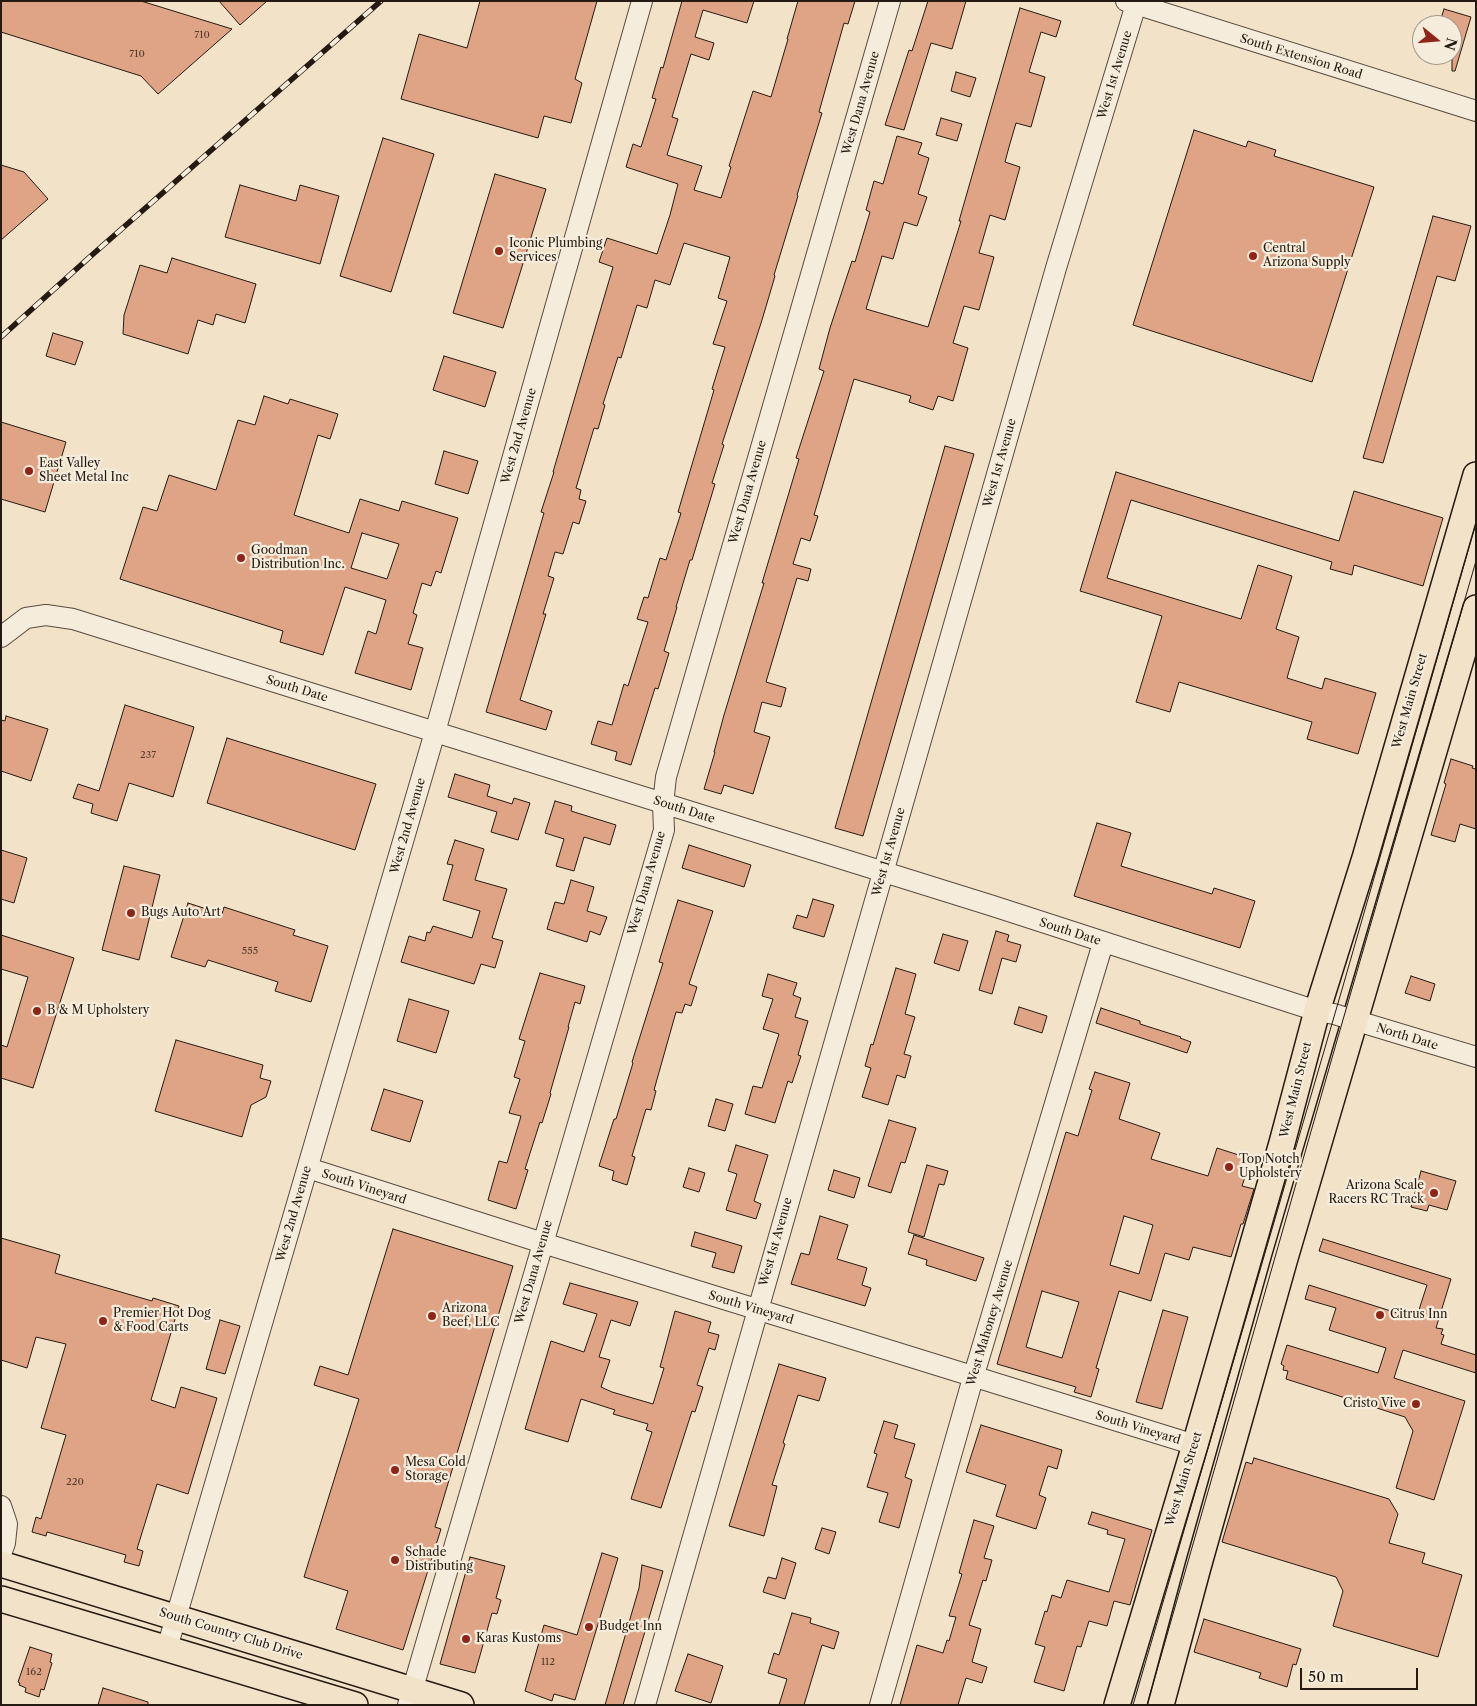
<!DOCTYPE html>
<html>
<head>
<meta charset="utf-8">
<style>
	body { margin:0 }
	#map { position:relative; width:1477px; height:1706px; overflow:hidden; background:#f1e2c8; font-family:"Libre Caslon Text",serif }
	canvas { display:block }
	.frame { position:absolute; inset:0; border:2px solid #251a11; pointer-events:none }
	.north { position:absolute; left:1412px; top:15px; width:50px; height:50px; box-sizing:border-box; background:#f6ecdb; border:1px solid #a2988a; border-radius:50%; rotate:107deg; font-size:14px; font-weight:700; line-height:20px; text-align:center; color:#251a11 }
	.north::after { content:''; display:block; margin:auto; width:18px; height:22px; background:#8f2418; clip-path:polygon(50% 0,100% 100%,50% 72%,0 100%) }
	.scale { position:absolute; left:1300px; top:1668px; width:118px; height:22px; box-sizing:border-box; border:2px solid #251a11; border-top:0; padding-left:6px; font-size:15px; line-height:18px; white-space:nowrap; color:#251a11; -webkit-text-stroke:4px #f6ecdb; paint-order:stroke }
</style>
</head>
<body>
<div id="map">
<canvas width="1477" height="1706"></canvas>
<div class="frame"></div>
<div class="north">N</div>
<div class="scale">50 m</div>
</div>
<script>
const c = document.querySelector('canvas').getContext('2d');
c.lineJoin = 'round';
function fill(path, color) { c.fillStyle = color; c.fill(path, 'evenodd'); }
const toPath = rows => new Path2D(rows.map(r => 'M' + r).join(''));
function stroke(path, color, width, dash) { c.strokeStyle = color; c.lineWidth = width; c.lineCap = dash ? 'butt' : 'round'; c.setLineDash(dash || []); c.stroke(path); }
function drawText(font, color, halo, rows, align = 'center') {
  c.font = font + ' "Libre Caslon Text",serif'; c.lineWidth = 4.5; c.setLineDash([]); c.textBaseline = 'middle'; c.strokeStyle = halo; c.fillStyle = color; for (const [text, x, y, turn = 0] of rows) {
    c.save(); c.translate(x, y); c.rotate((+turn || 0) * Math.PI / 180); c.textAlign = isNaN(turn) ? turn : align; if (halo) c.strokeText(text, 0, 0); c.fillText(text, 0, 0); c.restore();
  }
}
const building = toPath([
	[1,1,141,1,232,29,158,94,141,76,1,32,1,1],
	[219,1,267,1,240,25,219,1],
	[480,1,597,1,575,79,582,83,571,123,544,116,538,138,401,99,419,34,467,48,480,1],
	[682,1,754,1,747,23,703,10,695,37,714,43,709,60,691,54,672,117,678,119,667,155,702,166,694,190,721,198,731,167,729,166,753,91,771,97,788,39,787,39,798,1,855,1,848,24,844,23,819,112,822,113,797,195,798,196,774,275,775,276,762,320,722,444,724,445,712,483,715,484,692,560,690,560,676,607,677,607,664,651,669,653,658,689,655,688,631,765,615,760,617,752,591,744,598,721,612,725,624,684,628,686,648,622,637,619,644,597,648,598,660,558,666,560,681,513,678,512,714,390,712,389,725,347,713,344,727,301,718,298,730,257,684,243,670,285,655,280,647,308,637,305,621,358,618,357,603,404,605,405,598,429,594,428,576,488,581,490,579,499,586,501,579,524,573,522,563,554,555,552,548,576,554,578,543,614,546,614,520,700,552,711,546,730,486,712,544,513,541,512,554,472,553,472,613,267,599,262,607,238,657,254,670,215,678,184,626,167,633,144,641,147,656,99,652,98,661,67,663,68,682,1],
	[928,1,966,1,952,49,931,43,904,130,885,125,909,50,912,51,928,1],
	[1020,8,1061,21,1056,37,1041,32,1029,72,1045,77,1031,127,1016,123,1009,147,1005,162,1020,167,1005,220,990,215,979,253,994,257,979,310,964,306,953,343,968,348,953,401,938,396,933,410,909,402,911,396,854,379,814,515,818,516,810,541,801,538,793,564,811,569,808,581,797,578,766,682,786,688,781,707,762,702,754,732,770,737,753,794,724,785,721,794,704,789,715,752,714,752,724,715,764,583,762,583,799,459,796,458,824,371,819,369,830,328,852,261,855,262,870,212,866,210,874,181,883,184,897,136,922,143,918,154,929,158,918,194,927,197,917,226,904,222,893,259,882,256,866,309,928,327,961,221,959,221,1020,8],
	[1444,9,1471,17,1455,71,1452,71,1452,25,1439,25,1444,9],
	[956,72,976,78,970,97,951,91,956,72],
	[941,118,962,124,957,141,936,135,941,118],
	[1194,130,1246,147,1248,141,1276,150,1274,156,1374,187,1312,382,1133,325,1194,130],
	[383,138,434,154,391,292,340,276,383,138],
	[1,165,24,172,48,199,1,240,1,165],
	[495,174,546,189,503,328,453,313,495,174],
	[240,185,296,201,300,185,339,196,320,264,225,237,240,185],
	[1433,216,1471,226,1455,281,1437,276,1383,463,1363,458,1433,216],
	[172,258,256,284,245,323,216,314,213,325,198,320,188,354,123,334,124,315,140,265,167,273,172,258],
	[53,333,83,342,75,365,46,356,53,333],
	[444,356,496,372,485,407,433,390,444,356],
	[264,396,288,404,290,399,338,414,330,439,318,435,294,515,349,533,360,499,399,511,402,501,458,518,441,573,436,571,431,586,422,583,413,613,417,615,408,644,423,648,411,690,355,673,368,631,376,634,386,600,345,587,323,655,280,642,283,631,120,579,143,507,157,511,169,475,216,490,238,420,255,425,264,396],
	[362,533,399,544,387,579,351,568,362,533],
	[1,422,66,442,45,512,1,499,1,422],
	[945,446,974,454,863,836,835,828,945,446],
	[444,451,478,461,468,494,435,484,444,451],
	[1116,472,1339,541,1354,491,1443,518,1423,586,1354,565,1352,575,1330,569,1332,562,1131,500,1107,578,1241,619,1258,565,1292,576,1276,629,1299,637,1287,678,1322,689,1325,678,1376,693,1358,754,1307,739,1312,722,1179,682,1170,712,1136,702,1162,616,1080,591,1116,472],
	[125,705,194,727,173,797,129,783,117,821,91,813,93,804,73,798,78,784,99,791,125,705],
	[6,716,48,729,31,781,1,771,1,720,5,721,6,716],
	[227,738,376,784,355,850,207,803,227,738],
	[1451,759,1473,766,1472,768,1476,769,1476,829,1460,824,1455,842,1431,835,1446,784,1444,783,1451,759],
	[455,774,490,785,487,796,512,804,514,798,530,803,518,840,491,832,497,812,448,797,455,774],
	[555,801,572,806,571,811,616,825,610,845,584,837,574,871,556,866,564,839,545,833,555,801],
	[1097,823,1131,833,1121,866,1212,894,1214,888,1255,901,1240,948,1074,896,1097,823],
	[455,840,484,849,475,880,507,889,492,938,503,941,495,968,481,964,474,984,401,962,409,936,425,941,427,932,430,933,433,926,472,938,480,911,443,900,453,865,447,864,455,840],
	[689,845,751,865,744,887,682,868,689,845],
	[1,850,27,858,14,903,1,899,1,850],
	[124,866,160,875,139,960,102,950,124,866],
	[571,880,594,887,587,911,607,917,600,935,590,931,587,942,547,929,555,902,564,904,571,880],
	[813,899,834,905,824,937,793,928,797,915,807,918,813,899],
	[678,900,713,911,689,984,697,987,691,1006,685,1004,682,1013,676,1012,654,1090,656,1091,651,1110,646,1109,632,1156,635,1157,627,1185,612,1180,614,1171,599,1166,614,1119,616,1119,633,1063,632,1062,663,963,659,962,678,900],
	[188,903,222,914,224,907,295,930,293,935,328,946,311,1002,275,991,278,982,208,960,205,967,171,957,188,903],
	[996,931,1009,935,1007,941,1021,945,1016,962,1002,958,992,994,979,990,996,931],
	[943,934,968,941,959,971,934,963,943,934],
	[1,935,74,958,33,1088,1,1078,1,1045,7,1047,28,977,1,969,1,935],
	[896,968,916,974,905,1014,915,1017,904,1054,911,1056,905,1078,897,1075,888,1105,862,1097,871,1068,865,1066,871,1044,873,1045,896,968],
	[540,973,585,986,580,1004,575,1002,568,1027,569,1027,550,1093,551,1094,542,1123,540,1122,525,1169,528,1170,516,1209,488,1200,499,1161,507,1163,521,1116,509,1113,520,1079,514,1077,525,1041,519,1039,540,973],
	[768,974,797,983,793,995,801,998,795,1017,808,1021,798,1055,801,1056,792,1083,788,1081,775,1123,745,1114,753,1086,762,1088,779,1034,763,1029,773,999,762,996,768,974],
	[1411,976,1435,984,1430,1001,1405,993,1411,976],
	[409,999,449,1011,436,1053,397,1041,409,999],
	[1019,1007,1047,1016,1042,1033,1014,1024,1019,1007],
	[1101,1008,1140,1021,1140,1024,1181,1037,1180,1038,1191,1042,1187,1053,1096,1023,1101,1008],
	[176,1040,263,1065,260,1078,271,1081,266,1097,251,1105,242,1137,155,1111,176,1040],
	[1095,1072,1130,1083,1119,1119,1160,1133,1151,1159,1208,1176,1217,1148,1251,1159,1242,1186,1254,1189,1243,1224,1241,1224,1231,1257,1193,1247,1189,1260,1165,1253,1151,1301,1119,1291,1096,1368,1099,1369,1091,1397,1074,1392,1076,1387,997,1364,1066,1132,1078,1136,1092,1090,1089,1089,1095,1072],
	[1124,1216,1153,1225,1139,1274,1110,1265,1124,1216],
	[1042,1291,1079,1302,1062,1358,1026,1347,1042,1291],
	[384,1089,423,1101,410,1142,371,1130,384,1089],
	[716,1099,733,1104,725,1131,708,1126,716,1099],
	[889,1120,916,1128,905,1163,901,1162,891,1193,868,1186,889,1120],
	[736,1145,768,1155,754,1201,761,1204,756,1219,726,1210,737,1174,728,1171,736,1145],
	[927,1165,948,1171,944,1185,939,1184,924,1237,908,1232,927,1165],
	[689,1168,705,1173,699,1192,683,1187,689,1168],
	[834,1170,860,1178,854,1198,828,1190,834,1170],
	[1421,1171,1456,1181,1447,1210,1429,1205,1427,1211,1411,1207,1421,1171],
	[820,1216,848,1225,837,1259,867,1268,862,1285,871,1288,865,1306,791,1284,801,1253,809,1255,820,1216],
	[393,1229,513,1266,435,1527,441,1529,403,1650,336,1629,348,1591,304,1577,359,1399,314,1385,320,1366,348,1375,393,1229],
	[695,1232,742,1246,734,1273,712,1267,716,1253,691,1246,695,1232],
	[914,1235,984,1258,976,1281,926,1265,927,1260,908,1254,914,1235],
	[1,1238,60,1255,55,1273,152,1301,153,1298,179,1306,151,1400,175,1408,181,1387,217,1398,188,1494,157,1484,137,1549,143,1551,139,1566,124,1562,126,1555,47,1532,46,1536,32,1532,36,1517,41,1519,66,1435,41,1428,66,1344,36,1337,27,1368,1,1360,1,1238],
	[1323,1239,1451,1279,1436,1328,1443,1329,1441,1334,1444,1335,1441,1344,1476,1355,1476,1373,1403,1350,1394,1378,1465,1401,1434,1500,1396,1488,1413,1431,1405,1417,1286,1379,1288,1371,1283,1370,1284,1366,1281,1364,1287,1345,1378,1373,1386,1348,1329,1330,1336,1308,1305,1299,1309,1285,1416,1319,1427,1285,1319,1251,1323,1239],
	[570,1283,638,1302,630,1326,611,1320,599,1357,610,1360,601,1387,612,1392,653,1404,664,1368,660,1367,675,1311,711,1322,708,1332,719,1335,715,1350,709,1348,697,1385,703,1387,695,1412,692,1411,661,1508,631,1499,652,1432,646,1430,648,1424,613,1414,615,1410,581,1399,568,1442,525,1429,551,1341,584,1352,597,1314,563,1304,570,1283],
	[1163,1310,1188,1317,1162,1409,1136,1402,1163,1310],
	[220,1320,240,1326,225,1374,206,1369,220,1320],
	[779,1364,826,1378,819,1401,798,1395,783,1443,785,1444,772,1485,777,1486,764,1536,729,1526,779,1364],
	[884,1421,898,1425,894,1438,915,1444,905,1477,912,1480,899,1528,879,1522,888,1493,867,1487,877,1454,874,1453,884,1421],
	[981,1425,1062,1450,1057,1469,1048,1466,1039,1495,1046,1498,1036,1529,996,1516,1006,1485,966,1472,981,1425],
	[1254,1458,1389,1499,1398,1514,1389,1543,1425,1553,1422,1563,1462,1575,1438,1657,1333,1626,1343,1591,1336,1577,1222,1542,1246,1462,1252,1464,1254,1458],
	[1092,1512,1152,1530,1130,1605,1114,1601,1107,1626,1089,1621,1081,1647,1077,1646,1064,1691,1034,1682,1045,1647,1035,1644,1045,1611,1047,1612,1052,1595,1061,1598,1067,1580,1109,1592,1125,1539,1107,1534,1108,1530,1088,1524,1092,1512],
	[974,1520,994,1526,984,1558,992,1560,986,1581,983,1580,969,1625,981,1629,972,1662,987,1667,982,1683,966,1678,958,1705,900,1705,917,1645,943,1653,947,1640,949,1641,956,1617,949,1616,962,1574,959,1573,974,1520],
	[822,1528,836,1532,829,1554,815,1549,822,1528],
	[602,1553,618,1558,575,1700,554,1694,552,1701,525,1691,544,1625,577,1635,602,1553],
	[470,1557,505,1566,496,1598,501,1600,497,1614,492,1613,475,1673,440,1664,470,1557],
	[782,1558,796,1563,785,1599,763,1592,768,1577,776,1579,782,1558],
	[642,1565,663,1571,623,1705,605,1705,639,1588,642,1565],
	[792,1613,811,1618,810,1623,839,1632,834,1649,822,1645,804,1705,779,1705,787,1679,768,1673,774,1653,779,1655,792,1613],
	[1204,1619,1301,1649,1296,1665,1293,1664,1287,1687,1259,1678,1261,1673,1194,1652,1204,1619],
	[30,1647,52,1654,50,1662,52,1663,44,1690,41,1689,39,1697,25,1692,26,1688,19,1685,20,1683,18,1682,30,1647],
	[688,1654,723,1666,711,1703,675,1691,688,1654],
	[103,1688,148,1702,148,1705,98,1705,103,1688]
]);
fill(building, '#dfa486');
stroke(building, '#251a11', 1);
const minor = toPath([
	[1126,1,1476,111],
	[1,637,26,618,46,615,73,619,993,906,1317,1011,1334,1014,1476,1057],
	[308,1168,543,1243,1195,1445],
	[1,1506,7,1524,5,1543,1,1554],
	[167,1648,435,732,642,1],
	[408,1705,664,830,663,804,666,777,890,1],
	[645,1705,1056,268,1137,1],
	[880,1705,973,1378,1103,943]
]);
const major = toPath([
	[1,1564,461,1705],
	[1,1599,355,1705],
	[1117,1705,1195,1445,1282,1143,1317,1011,1365,858,1476,475],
	[1161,1705,1198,1567,1285,1258,1476,608]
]);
stroke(minor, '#584c3f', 22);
stroke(major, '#251a11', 28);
stroke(minor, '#f6ecdb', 20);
stroke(major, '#f1e2c8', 25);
stroke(toPath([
	[1133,1705,1343,986,1476,523],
	[1147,1705,1338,1037,1476,561]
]), '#251a11', 1);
const rail = toPath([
	[1,337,92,255,381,1]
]);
stroke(rail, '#251a11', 5.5);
stroke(rail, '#f6ecdb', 4, [11]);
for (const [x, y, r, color] of [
	[499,251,5,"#8f2418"],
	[1253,256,5,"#8f2418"],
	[29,471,5,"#8f2418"],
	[241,558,5,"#8f2418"],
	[131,913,5,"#8f2418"],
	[37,1011,5,"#8f2418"],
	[1229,1167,5,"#8f2418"],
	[1434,1193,5,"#8f2418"],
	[1380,1315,5,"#8f2418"],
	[432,1316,5,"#8f2418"],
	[103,1321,5,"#8f2418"],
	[1416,1404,5,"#8f2418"],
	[395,1470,5,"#8f2418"],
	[395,1560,5,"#8f2418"],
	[589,1627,5,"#8f2418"],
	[466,1639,5,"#8f2418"]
]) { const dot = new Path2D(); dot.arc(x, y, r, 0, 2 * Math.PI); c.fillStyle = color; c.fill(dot); stroke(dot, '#f6ecdb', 2); }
drawText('10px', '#543c2e', null, [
	["710",202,35],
	["710",137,54],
	["237",148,755],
	["555",250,951],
	["220",75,1482],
	["112",548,1662],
	["162",34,1672]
]);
drawText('12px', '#251a11', '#f6ecdb', [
	["South Extension Road",1301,57,17],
	["West 1st Avenue",1115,75,-73],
	["West Dana Avenue",861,103,-74],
	["West 2nd Avenue",519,436,-74],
	["West 1st Avenue",1000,463,-74],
	["West Dana Avenue",748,492,-74],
	["South Date",297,689,17],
	["West Main Street",1410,701,-74],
	["South Date",684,810,18],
	["West 2nd Avenue",408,826,-74],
	["West 1st Avenue",889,852,-74],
	["West Dana Avenue",647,883,-74],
	["South Date",1070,932,18],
	["North Date",1407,1037,17],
	["West Main Street",1296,1090,-76],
	["South Vineyard",364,1187,18],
	["West 2nd Avenue",294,1214,-74],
	["West 1st Avenue",776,1242,-74],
	["West Dana Avenue",534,1272,-74],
	["South Vineyard",751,1308,17],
	["West Mahoney Avenue",990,1323,-73],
	["South Vineyard",1138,1428,17],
	["West Main Street",1184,1479,-73],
	["South Country Club Drive",231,1634,17]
]);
drawText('12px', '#251a11', '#f6ecdb', [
	["Iconic Plumbing",509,244],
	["Services",509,258],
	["Central",1263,249],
	["Arizona Supply",1263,263],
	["East Valley",39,464],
	["Sheet Metal Inc",39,478],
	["Goodman",251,551],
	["Distribution Inc.",251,565],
	["Bugs Auto Art",141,913],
	["B & M Upholstery",47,1011],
	["Top Notch",1239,1160],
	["Upholstery",1239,1174],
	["Arizona Scale",1424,1186,"right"],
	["Racers RC Track",1424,1200,"right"],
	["Arizona",442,1309],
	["Beef, LLC",442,1323],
	["Premier Hot Dog",113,1314],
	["& Food Carts",113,1328],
	["Citrus Inn",1390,1315],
	["Cristo Vive",1406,1404,"right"],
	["Mesa Cold",405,1463],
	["Storage",405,1477],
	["Schade",405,1553],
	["Distributing",405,1567],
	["Budget Inn",599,1627],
	["Karas Kustoms",476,1639]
], 'left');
</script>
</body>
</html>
